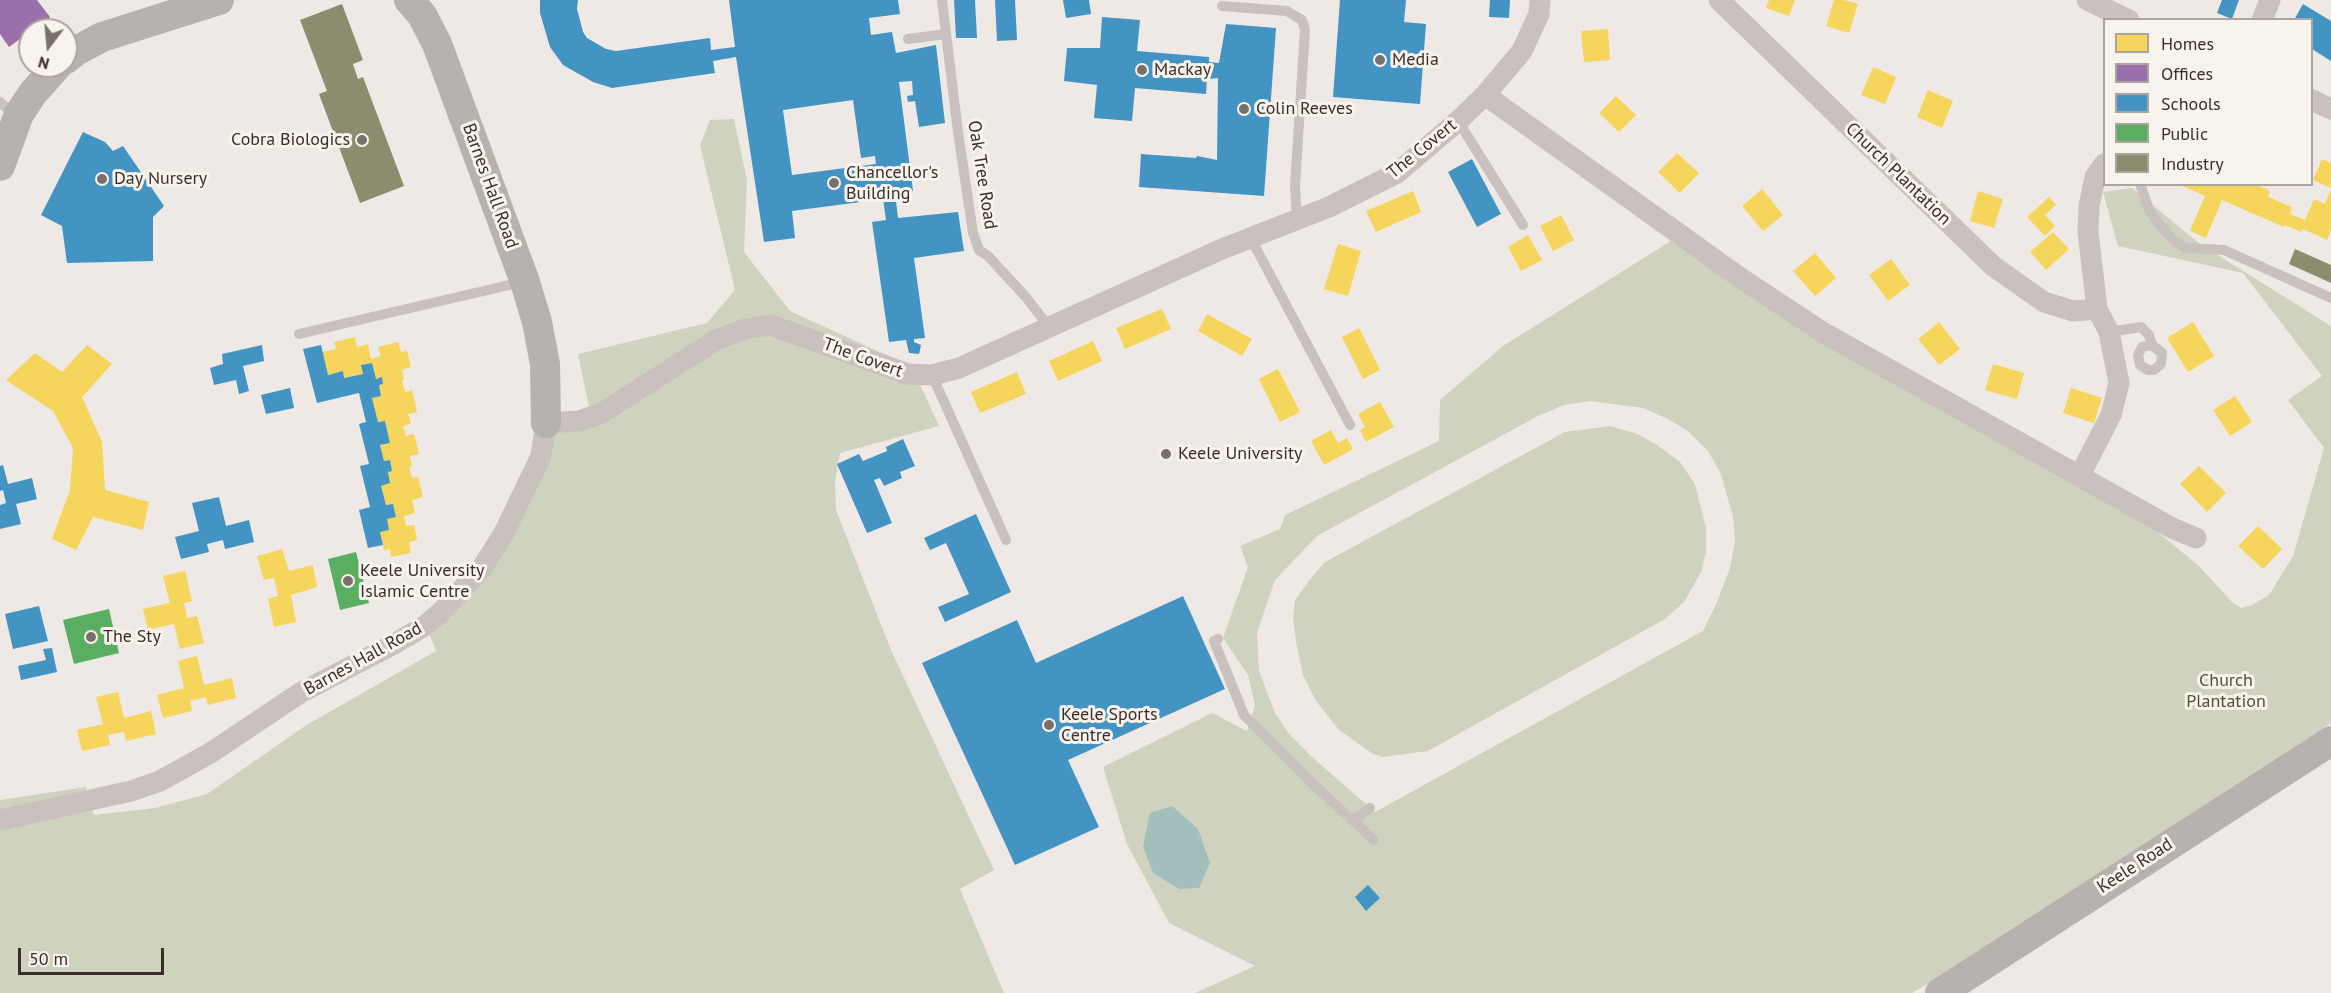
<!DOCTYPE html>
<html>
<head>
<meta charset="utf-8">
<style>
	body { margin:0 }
	#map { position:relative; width:2331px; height:993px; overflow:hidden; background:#eee9e5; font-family:"PT Sans",sans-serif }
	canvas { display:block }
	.legend { position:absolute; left:2103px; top:18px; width:210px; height:168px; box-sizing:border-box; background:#f9f3ed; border:2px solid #aca59f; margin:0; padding:8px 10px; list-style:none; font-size:18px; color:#382f2b }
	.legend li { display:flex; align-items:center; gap:12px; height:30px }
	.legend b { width:30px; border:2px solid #aca59f }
	.north { position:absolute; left:18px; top:18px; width:60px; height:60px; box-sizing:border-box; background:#f9f3ed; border:2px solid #aca59f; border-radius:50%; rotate:196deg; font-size:16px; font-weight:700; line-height:24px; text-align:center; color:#382f2b }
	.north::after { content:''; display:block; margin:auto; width:21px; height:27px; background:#78706c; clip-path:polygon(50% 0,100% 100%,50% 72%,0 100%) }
	.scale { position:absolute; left:18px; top:948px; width:146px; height:27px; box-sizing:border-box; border:3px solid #382f2b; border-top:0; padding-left:8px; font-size:18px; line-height:21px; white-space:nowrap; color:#382f2b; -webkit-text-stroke:4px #f9f3ed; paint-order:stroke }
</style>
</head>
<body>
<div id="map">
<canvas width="2331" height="993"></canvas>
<ul class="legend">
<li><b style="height:16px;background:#f6d55c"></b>Homes</li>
<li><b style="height:16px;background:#9970ab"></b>Offices</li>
<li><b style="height:16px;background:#4393c3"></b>Schools</li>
<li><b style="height:16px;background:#5aae61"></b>Public</li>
<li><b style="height:16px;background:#8c8c6e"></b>Industry</li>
</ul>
<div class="north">N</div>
<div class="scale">50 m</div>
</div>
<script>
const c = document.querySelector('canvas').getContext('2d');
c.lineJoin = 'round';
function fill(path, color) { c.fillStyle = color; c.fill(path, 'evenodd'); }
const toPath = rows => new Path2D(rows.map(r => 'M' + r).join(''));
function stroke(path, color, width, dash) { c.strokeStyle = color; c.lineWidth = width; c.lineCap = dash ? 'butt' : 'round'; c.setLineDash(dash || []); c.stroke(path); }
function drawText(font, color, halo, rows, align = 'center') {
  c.font = font + ' "PT Sans",sans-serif'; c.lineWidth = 6; c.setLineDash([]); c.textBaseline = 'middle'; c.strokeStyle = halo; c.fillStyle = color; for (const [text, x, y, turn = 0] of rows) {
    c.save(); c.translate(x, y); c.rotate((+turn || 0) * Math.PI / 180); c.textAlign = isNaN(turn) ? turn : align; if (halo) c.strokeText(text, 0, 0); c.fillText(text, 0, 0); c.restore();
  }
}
fill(toPath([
	[734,119,747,180,744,252,790,311,912,367,939,426,840,453,835,481,836,510,891,650,994,870,960,889,1004,993,0,993,0,800,86,787,88,800,94,815,155,808,207,794,305,726,436,651,426,625,482,568,546,423,591,417,578,354,707,323,735,290,700,145,710,120],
	[2132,188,2200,244,2331,326,2331,723,2181,820,1994,945,1912,993,1195,993,1255,966,1169,923,1127,844,1103,767,1212,713,1247,731,1255,705,1248,675,1223,638,1248,567,1240,546,1280,529,1285,515,1439,441,1440,400,1503,346,1671,241,2142,519,2199,566,2232,602,2241,608,2252,605,2269,595,2293,556,2324,448,2288,400,2322,376,2243,273,2118,246,2103,192],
	[1590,401,1643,408,1668,419,1688,431,1708,451,1720,472,1733,516,1735,541,1730,568,1717,602,1703,631,1375,812,1311,756,1289,734,1275,713,1259,671,1257,633,1275,580,1317,536,1538,416,1564,405],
	[1610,426,1638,434,1657,445,1680,462,1695,484,1706,528,1706,552,1701,572,1685,601,1665,619,1428,751,1383,757,1373,754,1339,730,1316,701,1303,675,1296,642,1293,617,1295,600,1312,577,1325,562,1565,432]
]), '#d0d2c0');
fill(toPath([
	[1172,806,1198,829,1210,863,1199,888,1179,889,1153,873,1143,846,1150,813]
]), '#a2bfbd');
fill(toPath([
	[1769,0,1795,0,1789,16,1766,8],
	[1834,0,1844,0,1858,4,1849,33,1826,26],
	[1608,29,1610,60,1584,62,1581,31],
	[1873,67,1896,77,1885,104,1861,95],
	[1928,90,1953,101,1942,128,1917,117],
	[1616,96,1636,115,1619,132,1599,113],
	[1677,153,1699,173,1680,193,1658,172],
	[2322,159,2331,163,2331,188,2313,180],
	[2178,184,2255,184,2270,191,2268,197,2292,207,2290,214,2305,220,2314,199,2325,204,2331,189,2331,230,2327,240,2303,229,2301,232,2285,225,2284,227,2222,200,2206,238,2190,231,2205,196],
	[1762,189,1783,215,1763,231,1742,206],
	[1413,191,1421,212,1376,232,1366,211],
	[1978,191,2003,199,1994,228,1970,221],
	[2049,197,2056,205,2045,215,2055,226,2045,236,2027,217],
	[1561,215,1574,240,1553,251,1540,226],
	[2053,232,2069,249,2046,270,2030,252],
	[1528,235,1542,260,1521,271,1508,247],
	[1338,244,1361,251,1348,296,1324,289],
	[1815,253,1836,278,1815,296,1793,271],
	[1891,259,1910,285,1888,301,1869,275],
	[1162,309,1171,329,1125,349,1116,328],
	[1207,314,1252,339,1242,356,1198,331],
	[1939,322,1960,349,1939,365,1918,339],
	[2193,322,2214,356,2188,372,2167,338],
	[1359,328,1380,370,1363,379,1342,337],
	[355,337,357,347,368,344,371,359,381,356,378,347,398,342,401,352,407,351,411,367,402,370,404,379,402,380,405,392,412,390,417,412,408,414,411,424,403,426,406,436,414,434,419,454,410,456,412,466,409,467,412,478,418,477,423,497,412,500,415,513,404,516,406,526,414,525,417,540,409,542,411,553,391,557,390,549,384,550,380,532,389,530,387,519,396,517,393,504,386,505,381,486,390,483,388,472,392,471,390,460,384,461,380,445,390,443,385,421,378,422,372,398,381,396,379,385,383,384,382,377,376,379,372,363,361,365,363,374,344,378,343,371,328,375,322,352,336,349,334,342],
	[1093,341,1102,361,1058,381,1049,361],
	[87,345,112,364,82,397,102,442,105,490,149,502,143,530,93,517,76,550,52,539,70,490,73,448,53,411,6,380,35,353,62,372],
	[1993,364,2024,373,2017,399,1985,390],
	[1278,369,1300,412,1280,422,1259,379],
	[1017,372,1026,394,980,413,971,392],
	[2071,388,2102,398,2094,423,2063,413],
	[2235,396,2252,422,2230,436,2213,410],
	[1380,402,1394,427,1366,442,1360,430,1365,427,1358,414],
	[1331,430,1338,443,1347,438,1353,449,1324,465,1311,441],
	[2199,466,2226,493,2207,512,2180,484],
	[2258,526,2282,549,2263,569,2238,546],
	[282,549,289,571,313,565,317,587,291,595,296,622,274,627,268,599,278,596,274,578,264,580,257,556],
	[185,571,192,601,184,603,187,618,197,616,204,643,180,649,174,624,148,630,143,609,170,603,163,576],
	[197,656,204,685,232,678,236,698,208,705,206,697,190,701,192,711,163,718,157,695,184,688,178,661],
	[118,692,124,718,151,711,156,734,126,741,124,732,108,735,110,745,82,751,77,730,103,724,96,697]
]), '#f6d55c');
fill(toPath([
	[0,0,37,0,50,17,9,47,0,34]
]), '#9970ab');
fill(toPath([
	[540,0,578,0,577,9,583,32,587,38,606,49,616,51,710,38,711,50,735,47,729,0,898,0,900,14,869,18,871,35,892,32,896,53,936,45,945,123,919,127,915,101,908,102,907,96,913,95,912,81,899,82,913,191,895,193,898,218,958,212,964,251,914,258,925,338,914,339,914,342,921,345,919,354,909,353,906,340,889,342,872,222,886,220,883,199,792,211,795,238,764,242,736,57,713,61,715,73,612,88,593,82,563,65,550,47,540,13],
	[853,100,861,158,875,156,876,164,792,175,783,110],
	[954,0,975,0,977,38,956,38],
	[995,0,1015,0,1017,40,997,41],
	[1063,0,1089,0,1091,14,1066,18],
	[1340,0,1406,0,1404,22,1426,24,1420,104,1333,97],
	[1490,0,1510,0,1509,18,1489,17],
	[2222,0,2239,0,2232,19,2217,13],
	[2303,4,2331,21,2331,61,2312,49,2312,20,2294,20],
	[1102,17,1140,20,1137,51,1209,57,1209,62,1219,63,1226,24,1276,28,1264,196,1139,187,1141,154,1196,158,1197,156,1217,160,1218,78,1207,79,1206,94,1135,88,1132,121,1094,118,1097,85,1064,81,1067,48,1100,48],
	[83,132,105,142,113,151,123,146,164,206,153,217,153,261,67,263,62,226,41,215],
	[1472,159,1501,214,1477,227,1448,172],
	[262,345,264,361,243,366,249,391,239,394,236,380,214,385,210,368,223,364,222,354],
	[321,345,328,375,343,371,344,378,363,374,361,365,372,363,376,379,382,377,383,384,379,385,381,396,372,398,378,422,385,421,390,443,380,445,384,461,390,460,392,471,388,472,390,483,381,486,386,505,393,504,396,517,387,519,389,530,380,532,383,545,368,548,359,510,370,507,360,466,369,464,359,424,366,422,359,393,317,403,303,349],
	[290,388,294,408,266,414,261,395],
	[903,439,915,466,900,472,902,478,884,486,880,478,874,480,892,523,867,533,837,464,859,454,863,461,887,451,886,447],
	[3,465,8,484,32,478,37,499,16,504,21,524,0,529,0,505,6,503,3,490,0,491,0,466],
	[219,497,226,526,249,520,254,542,225,549,223,540,207,544,209,552,181,559,175,537,199,531,192,503],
	[976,514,1011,592,945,622,938,607,969,594,946,543,930,550,924,538],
	[1183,596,1225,689,1068,760,1099,827,1015,865,922,663,1017,620,1036,663],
	[39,606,48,641,13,649,5,614],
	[52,648,57,672,21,680,18,666,46,660,43,649],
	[1368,885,1380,898,1366,911,1355,897]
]), '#4393c3');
fill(toPath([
	[356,552,369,603,340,610,328,559],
	[109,609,119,653,74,664,63,620]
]), '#5aae61');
fill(toPath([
	[342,4,363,60,353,64,358,79,363,77,404,186,360,203,319,94,327,91,300,20],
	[2295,249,2331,265,2331,283,2289,264]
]), '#8c8c6e');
stroke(toPath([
	[942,0,958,132,973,233,979,250,988,256,1025,296,1050,328],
	[1222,6,1287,11,1302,20,1305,30,1295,185,1297,220],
	[908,39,946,34],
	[0,102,9,110,18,114],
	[1458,121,1523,225],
	[2140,184,2149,210,2156,220,2172,239,2185,248,2224,250,2331,298],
	[1250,237,1350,425],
	[2109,332,2141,327,2149,335,2152,345,2162,353,2161,364,2154,370,2148,370,2140,365,2138,355,2142,347,2152,345],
	[299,334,522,282],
	[932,375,1006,540],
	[1218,639,1214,641,1244,715,1312,783,1374,840],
	[1353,821,1370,808]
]), '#c8c1bd', 10);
stroke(toPath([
	[1719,0,1993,266,2044,302,2073,311,2097,309],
	[2087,0,2129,20],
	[2262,20,2270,0],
	[1485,95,1742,279,1824,333,2172,528,2196,538],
	[2312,100,2331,109],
	[2080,475,2111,415,2119,383,2109,332,2097,309,2088,232,2089,206,2095,177,2104,164],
	[0,820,131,791,160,781,212,752,300,693,394,644,426,625,440,613,482,568,504,533,541,456,546,423,579,421,600,414,716,340,745,329,770,325,908,374,932,375,959,368,1222,249,1329,207,1397,173,1458,121,1485,95,1522,51,1539,14,1540,0]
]), '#c8c1bd', 21);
stroke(toPath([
	[409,0,422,15,437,44,525,282,537,322,545,364,546,423],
	[66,59,76,51,102,37,219,0],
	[0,166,19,114,33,93,57,66],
	[1940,993,2331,741]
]), '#b8b2ae', 30);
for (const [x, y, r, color] of [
	[1380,60,6,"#78706c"],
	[1142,70,6,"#78706c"],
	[1244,109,6,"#78706c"],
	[362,140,6,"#78706c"],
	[102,179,6,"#78706c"],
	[834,183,6,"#78706c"],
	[1166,454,6,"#78706c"],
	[348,581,6,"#78706c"],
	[91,637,6,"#78706c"],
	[1049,725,6,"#78706c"]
]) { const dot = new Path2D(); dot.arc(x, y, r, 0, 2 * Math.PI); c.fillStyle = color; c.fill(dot); stroke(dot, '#f9f3ed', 2); }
drawText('18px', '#382f2b', '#f9f3ed', [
	["Media",1392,60],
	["Mackay",1154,70],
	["Colin Reeves",1256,109],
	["Cobra Biologics",350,140,"right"],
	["Chancellor's",846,173],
	["Building",846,194],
	["Day Nursery",114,179],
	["Keele University",1178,454],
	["Keele University",360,571],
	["Islamic Centre",360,592],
	["The Sty",103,637],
	["Keele Sports",1061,715],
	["Centre",1061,736]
], 'left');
drawText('18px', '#382f2b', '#f9f3ed', [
	["The Covert",1422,149,-39],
	["Church Plantation",1898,174,44],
	["Oak Tree Road",982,175,81],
	["Barnes Hall Road",490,186,70],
	["The Covert",863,358,20],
	["Barnes Hall Road",363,659,-29],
	["Keele Road",2135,866,-33]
]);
drawText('18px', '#4a5530', '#f9f3ed', [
	["Church",2226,681],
	["Plantation",2226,702]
]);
</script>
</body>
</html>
